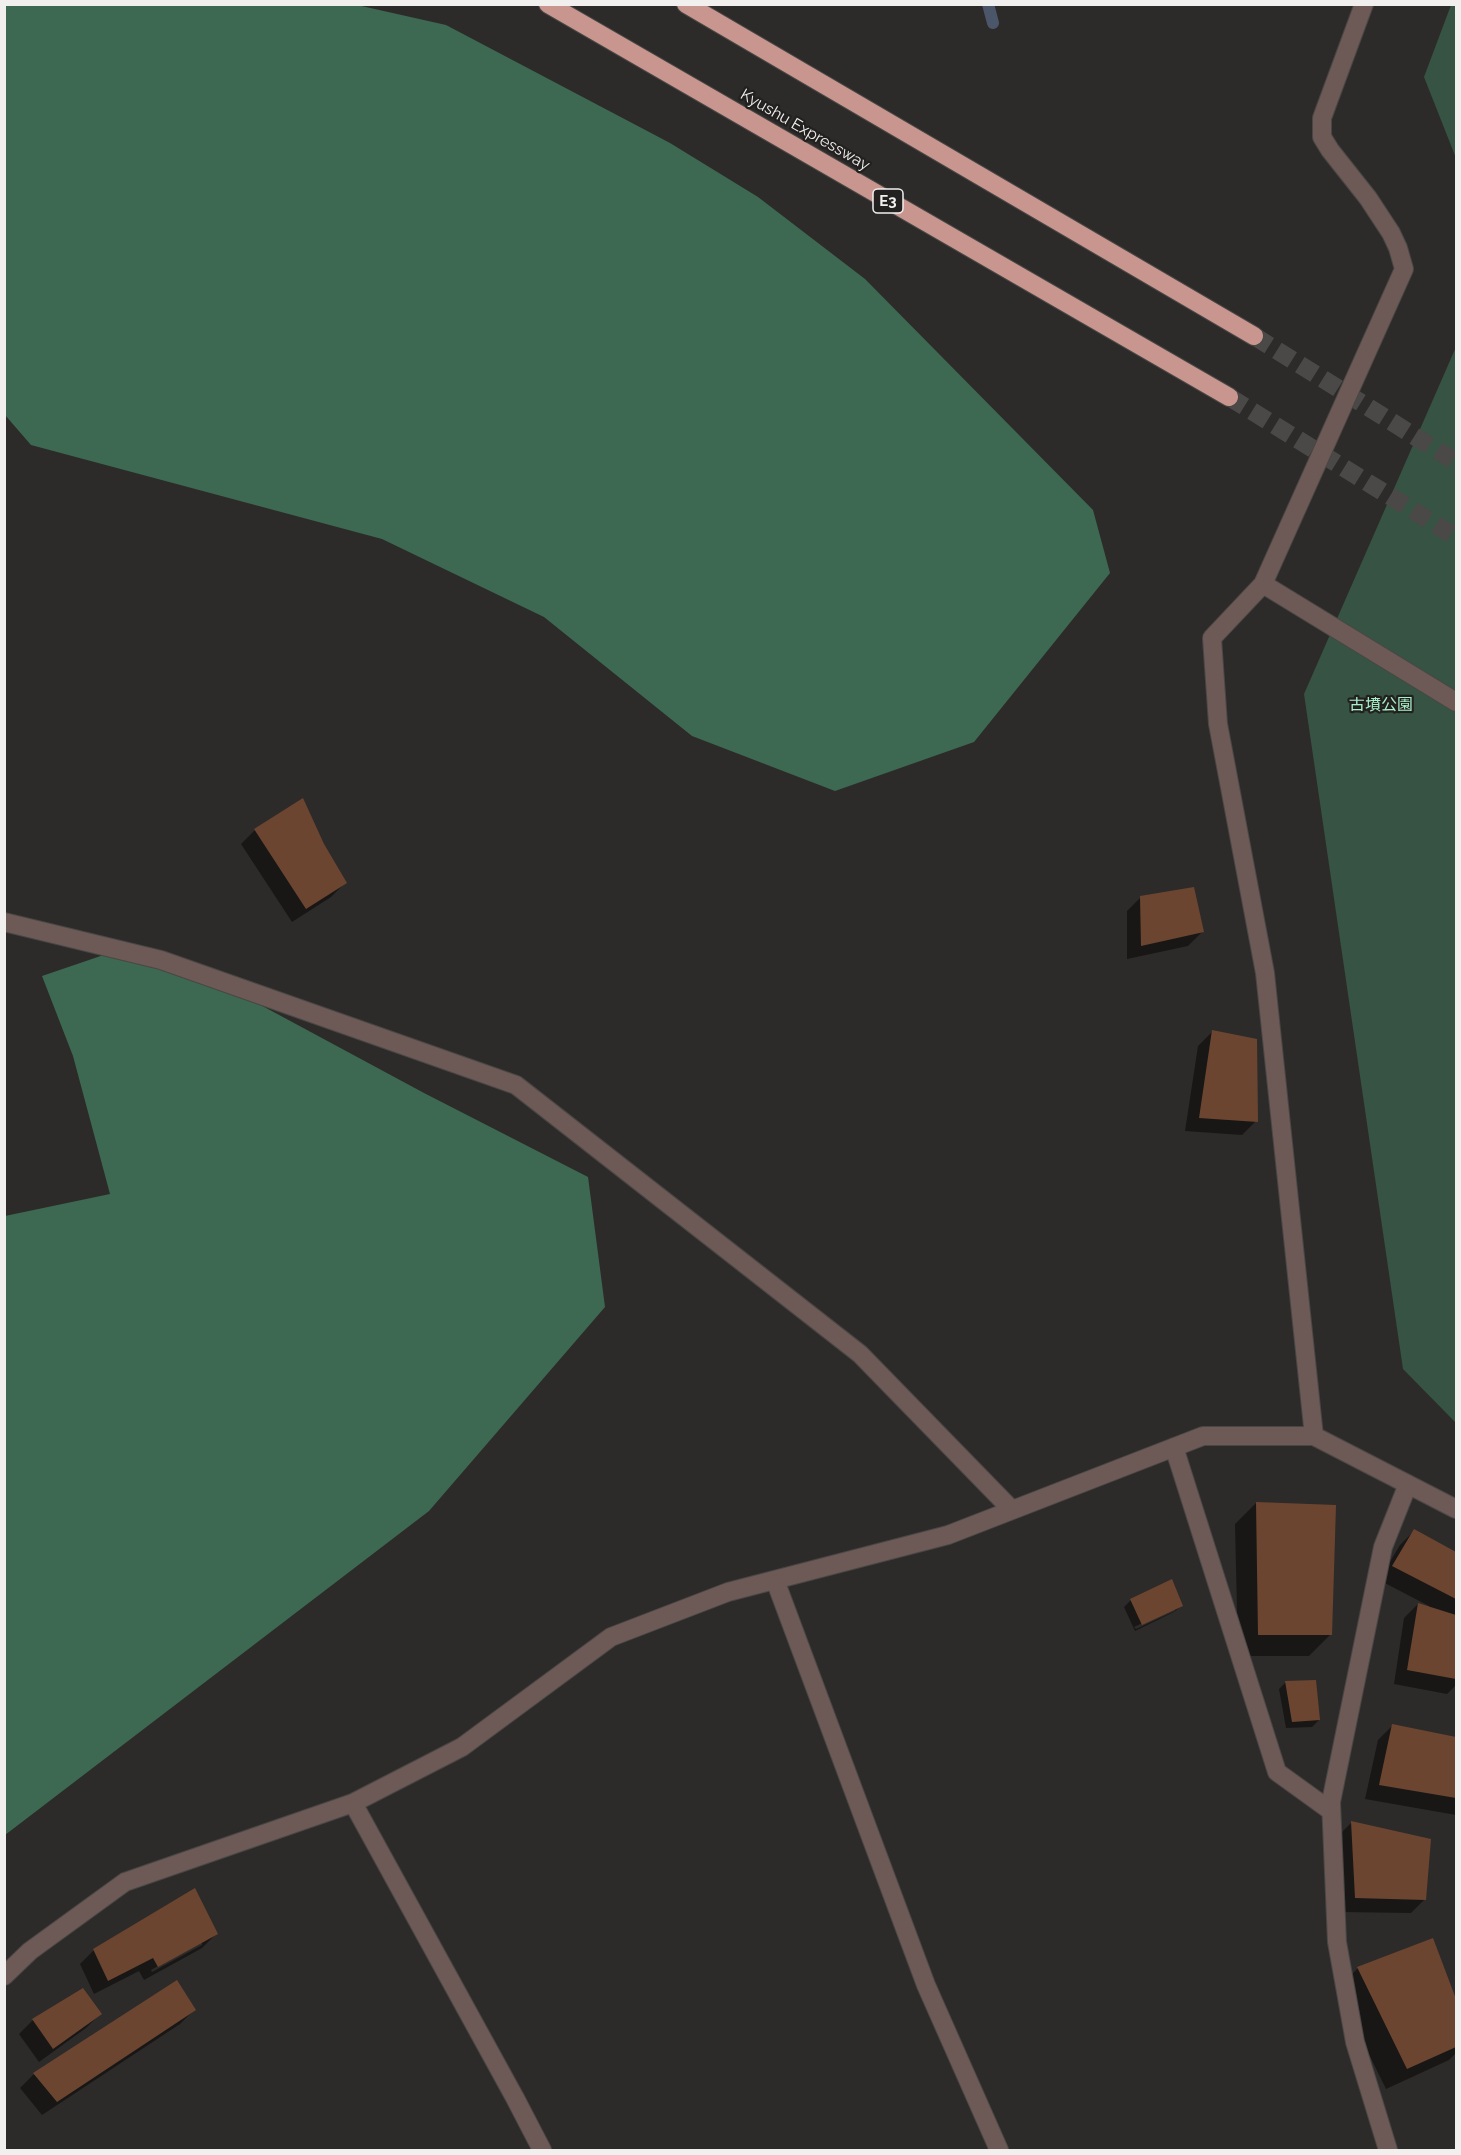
<!DOCTYPE html>
<html>
<head>
<meta charset="utf-8">
<style>
	body { margin:0 }
	#map { position:relative; width:1461px; height:2155px; overflow:hidden; background:#2d2b29; font-family:Raleway,sans-serif }
	canvas { display:block }
	.frame { position:absolute; inset:0; border:6px solid #f2f0ef; pointer-events:none }
</style>
</head>
<body>
<div id="map">
<canvas width="1461" height="2155"></canvas>
<div class="frame"></div>
</div>
<script>
const c = document.querySelector('canvas').getContext('2d');
c.lineJoin = 'round';
function fill(path, color) { c.fillStyle = color; c.fill(path, 'evenodd'); }
const toPath = rows => new Path2D(rows.map(r => 'M' + r).join(''));
function stroke(path, color, width, dash) { c.strokeStyle = color; c.lineWidth = width; c.lineCap = dash ? 'butt' : 'round'; c.setLineDash(dash || []); c.stroke(path); }
function drawText(font, color, halo, rows, align = 'center') {
  c.font = font + ' Raleway,"Noto Sans JP",sans-serif'; c.lineWidth = 4.5; c.setLineDash([]); c.textBaseline = 'middle'; c.strokeStyle = halo; c.fillStyle = color; for (const [text, x, y, turn = 0] of rows) {
    c.save(); c.translate(x, y); c.rotate((+turn || 0) * Math.PI / 180); c.textAlign = isNaN(turn) ? turn : align; if (halo) c.strokeText(text, 0, 0); c.fillText(text, 0, 0); c.restore();
  }
}
fill(toPath([
	[1451,5,1456,5,1456,158,1424,77],
	[1456,347,1456,1423,1403,1369,1304,694]
]), '#365343');
fill(toPath([
	[357,5,446,25,670,143,758,197,865,279,1093,510,1110,573,974,742,835,791,692,736,544,617,382,539,31,445,5,415,5,5],
	[130,946,255,1002,424,1093,588,1177,605,1307,429,1511,5,1835,5,1216,110,1194,73,1056,42,976]
]), '#3d6952');
fill(toPath([
	[255,830,323,845,345,883,331,897,292,922,241,844],
	[1141,897,1202,932,1188,946,1127,959,1127,911],
	[1212,1032,1256,1121,1242,1135,1185,1131,1198,1046],
	[1256,1503,1330,1635,1309,1656,1238,1656,1235,1524],
	[1414,1531,1456,1554,1456,1685,1447,1694,1394,1684,1404,1618,1418,1604,1429,1608,1429,1606,1379,1580,1400,1545],
	[1131,1600,1181,1606,1174,1612,1135,1631,1124,1607],
	[1175,1608,1175,1611,1136,1629,1134,1627],
	[1286,1682,1319,1720,1312,1727,1286,1728,1279,1689],
	[1392,1726,1456,1739,1456,1815,1365,1799,1378,1740],
	[1351,1823,1425,1899,1411,1913,1341,1912,1337,1837],
	[216,1934,202,1948,144,1980,139,1971,94,1994,80,1964,94,1950],
	[202,1941,202,1945,152,1972,151,1970],
	[1432,1940,1456,2003,1456,2053,1449,2060,1386,2089,1337,1989,1358,1968],
	[194,2010,180,2024,42,2115,20,2088,34,2074],
	[100,2014,86,2028,39,2062,19,2034,33,2020]
]), '#0007');
stroke(toPath([
	[988,4,993,23]
]), '#4b566a', 12);
fill(toPath([
	[303,798,324,844,347,883,306,909,254,829],
	[1194,887,1204,932,1141,946,1140,896],
	[1212,1030,1257,1039,1258,1122,1199,1118],
	[1256,1502,1336,1505,1332,1635,1258,1635],
	[1414,1529,1456,1552,1456,1599,1392,1566],
	[1172,1579,1183,1606,1142,1625,1130,1599],
	[1418,1603,1456,1615,1456,1679,1407,1670],
	[1316,1680,1320,1720,1292,1722,1285,1681],
	[1392,1724,1456,1737,1456,1798,1379,1785],
	[1351,1821,1431,1839,1426,1900,1355,1898],
	[195,1888,218,1934,158,1967,153,1958,108,1981,93,1949],
	[1433,1938,1456,1999,1456,2047,1407,2069,1357,1967],
	[177,1980,196,2010,57,2102,33,2073],
	[83,1988,102,2014,53,2049,32,2019]
]), '#6c4531');
stroke(toPath([
	[1254,336,1456,462],
	[1229,397,1456,537]
]), '#4b4947', 18, [18, 9]);
const minor = toPath([
	[1263,584,1456,702],
	[4,922,161,960,516,1085,860,1354,1012,1510],
	[1314,1436,1265,973,1218,724,1212,638,1263,584,1404,269,1398,248,1391,233,1368,198,1330,150,1322,137,1322,118,1364,4],
	[1174,1447,1277,1772,1331,1811],
	[775,1580,926,1985,999,2150],
	[353,1803,515,2098,542,2150],
	[4,1976,30,1951,125,1882,353,1803,462,1747,611,1637,728,1592,948,1535,1203,1436,1314,1436,1456,1509],
	[1388,2150,1355,2042,1337,1942,1331,1802,1383,1547,1408,1484]
]);
const highway = toPath([
	[548,4,1229,397],
	[686,4,1254,336]
]);
stroke(minor, '#494745', 20);
stroke(highway, '#494745', 20);
stroke(minor, '#6d5955', 18);
stroke(highway, '#c8968e', 18);
for (const [x, y, w] of [
	[888,201,30]
]) { const box = new Path2D(); box.roundRect(x - w / 2, y - 12, w, 24, 4.5); c.fillStyle = '#232120'; c.fill(box); stroke(box, '#f2f0ef', 1.5); }
drawText('bold 15px', '#f2f0ef', null, [
	["E3",888,201]
]);
drawText('16px', '#f2f0ef', '#232120', [
	["Kyushu Expressway",805,130,30]
]);
drawText('16px', '#a7efc7', '#232120', [
	["古墳公園",1381,705]
]);
</script>
</body>
</html>
